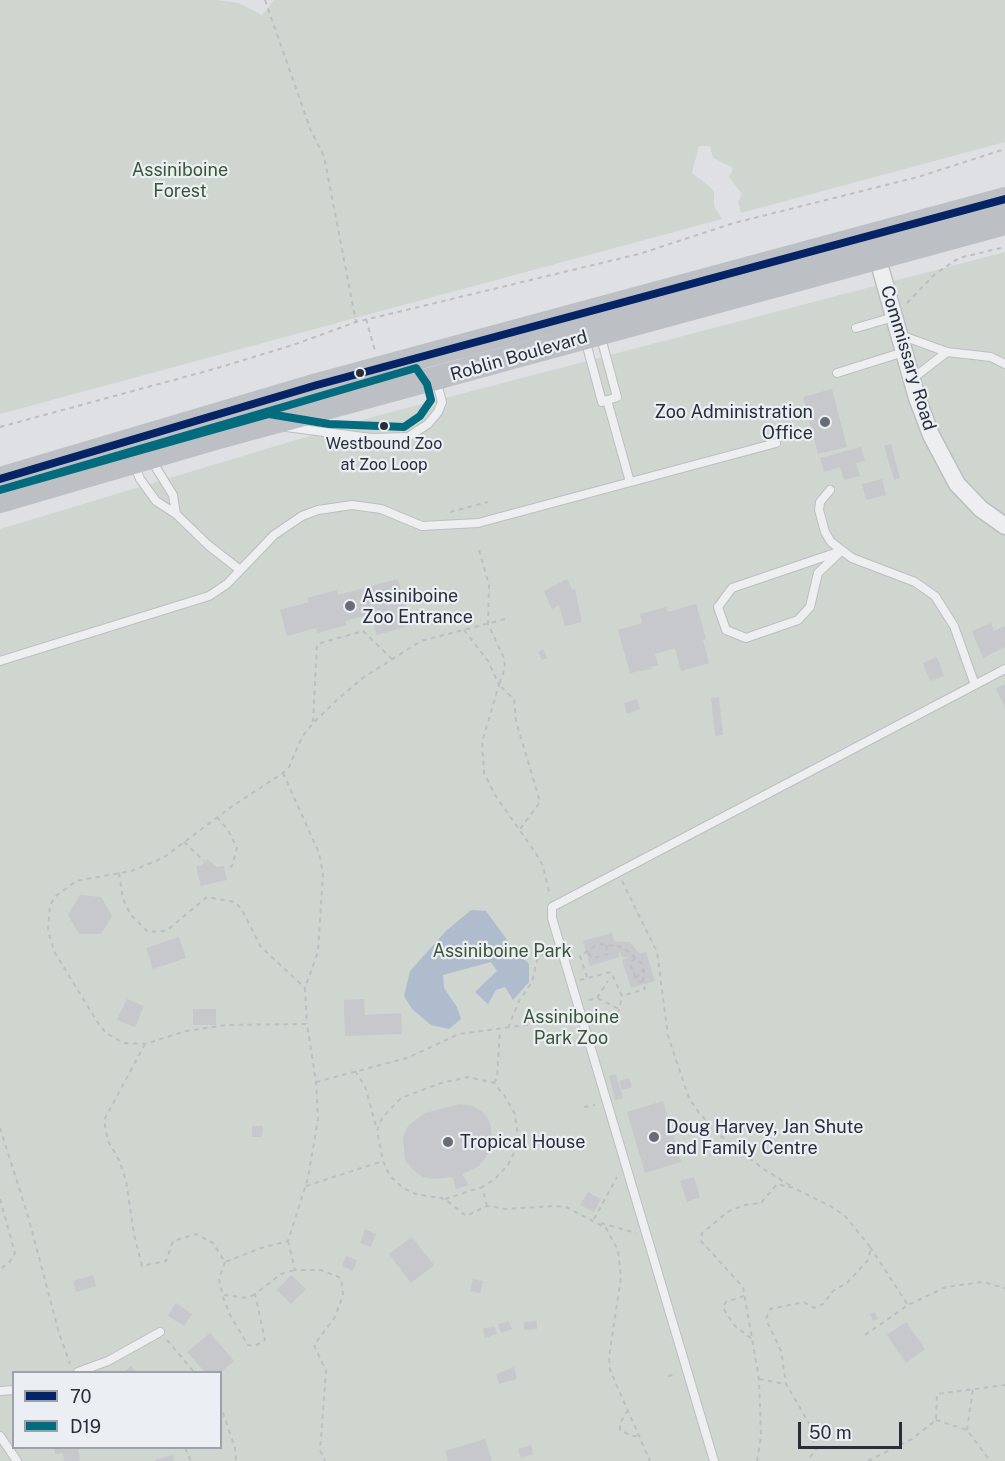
<!DOCTYPE html>
<html>
<head>
<meta charset="utf-8">
<style>
	body { margin:0 }
	#map { position:relative; width:1005px; height:1461px; overflow:hidden; background:#dee0e3; font-family:"Public Sans",sans-serif }
	canvas { display:block }
	.legend { position:absolute; left:12px; top:1371px; width:210px; height:78px; box-sizing:border-box; background:#ebeef3; border:2px solid #9da1a9; margin:0; padding:8px 10px; list-style:none; font-size:18px; color:#272e3a }
	.legend li { display:flex; align-items:center; gap:12px; height:30px }
	.legend b { width:30px; border:2px solid #9da1a9 }
	.scale { position:absolute; left:798px; top:1422px; width:104px; height:27px; box-sizing:border-box; border:3px solid #272e3a; border-top:0; padding-left:8px; font-size:18px; line-height:21px; white-space:nowrap; color:#272e3a; -webkit-text-stroke:4px #ebeef3; paint-order:stroke }
</style>
</head>
<body>
<div id="map">
<canvas width="1005" height="1461"></canvas>
<ul class="legend">
<li><b style="height:8px;background:#052465"></b>70</li>
<li><b style="height:8px;background:#026c7e"></b>D19</li>
</ul>
<div class="scale">50 m</div>
</div>
<script>
const c = document.querySelector('canvas').getContext('2d');
c.lineJoin = 'round';
function fill(path, color) { c.fillStyle = color; c.fill(path, 'evenodd'); }
const toPath = rows => new Path2D(rows.map(r => 'M' + r).join(''));
function stroke(path, color, width, dash) { c.strokeStyle = color; c.lineWidth = width; c.lineCap = dash ? 'butt' : 'round'; c.setLineDash(dash || []); c.stroke(path); }
function drawText(font, color, halo, rows, align = 'center') {
  c.font = font + ' "Public Sans",sans-serif'; c.lineWidth = 4.5; c.setLineDash([]); c.textBaseline = 'middle'; c.strokeStyle = halo; c.fillStyle = color; for (const [text, x, y, turn = 0] of rows) {
    c.save(); c.translate(x, y); c.rotate((+turn || 0) * Math.PI / 180); c.textAlign = isNaN(turn) ? turn : align; if (halo) c.strokeText(text, 0, 0); c.fillText(text, 0, 0); c.restore();
  }
}
fill(toPath([
	[0,0,217,0,239,3,262,15,274,0,1005,0,1005,142,741,213,738,202,742,194,729,177,733,168,713,158,710,146,699,146,692,173,711,188,714,192,714,206,722,219,0,414],
	[1005,252,1005,1461,0,1461,0,529,376,416],
	[14,1372,220,1372,220,1448,14,1448]
]), '#cfd6cf');
fill(toPath([
	[471,910,486,911,513,948,529,964,529,982,513,1000,505,987,496,990,488,1004,475,992,497,971,491,962,443,975,444,988,457,1007,461,1019,449,1029,431,1025,412,1009,404,996,410,971,446,931]
]), '#aebccd');
fill(toPath([
	[832,389,847,447,818,454,803,397],
	[891,444,900,478,894,480,884,446],
	[861,447,865,461,856,463,860,476,844,480,840,467,824,472,820,458],
	[882,479,886,495,866,500,862,484],
	[398,579,411,625,377,635,371,614,345,621,347,625,317,633,316,628,287,636,280,610,309,602,307,598,337,590,338,595],
	[567,579,572,590,575,589,582,622,565,626,559,605,552,609,544,591],
	[696,604,706,639,703,640,709,663,681,671,675,648,655,654,658,665,651,667,652,669,630,673,618,630,642,623,640,614,666,607,668,612],
	[991,623,994,631,1005,626,1005,647,983,658,972,631],
	[543,649,547,658,542,660,538,652],
	[937,657,944,676,930,681,923,663],
	[1005,684,1005,708,996,688],
	[719,697,723,735,715,736,711,698],
	[637,699,640,709,627,714,624,703],
	[207,859,217,867,224,866,227,880,201,886,196,867,203,864],
	[80,895,101,897,112,916,101,934,79,934,68,915],
	[612,933,614,941,630,942,640,954,646,952,655,981,631,988,622,960,629,958,622,957,619,951,619,957,590,966,583,941],
	[179,937,186,958,153,969,146,948],
	[127,999,144,1006,135,1027,117,1020],
	[364,999,365,1015,401,1013,402,1034,345,1036,344,1000],
	[193,1009,216,1009,216,1025,193,1025],
	[616,1074,623,1098,615,1100,609,1076],
	[629,1078,632,1087,622,1090,619,1081],
	[663,1101,681,1162,645,1173,627,1112],
	[460,1104,473,1106,484,1113,490,1123,493,1147,479,1166,462,1174,469,1185,456,1189,453,1177,434,1179,423,1177,413,1170,405,1160,403,1137,408,1126,425,1113],
	[252,1126,263,1126,262,1137,252,1137],
	[694,1177,700,1197,687,1202,680,1181],
	[588,1192,601,1199,594,1212,580,1205],
	[365,1229,376,1234,371,1247,360,1243],
	[412,1237,434,1265,411,1283,389,1254],
	[346,1256,357,1260,353,1271,342,1266],
	[93,1275,96,1286,76,1292,73,1281],
	[291,1275,306,1289,291,1304,277,1290],
	[473,1279,483,1281,480,1293,470,1291],
	[176,1303,192,1314,184,1326,168,1316],
	[875,1312,878,1319,873,1321,870,1314],
	[509,1321,512,1329,501,1333,498,1324],
	[537,1321,537,1329,524,1330,524,1322],
	[906,1322,925,1349,906,1363,887,1335],
	[494,1326,497,1334,485,1338,483,1329],
	[210,1333,234,1361,221,1372,205,1372,187,1352],
	[131,1366,136,1372,124,1372],
	[514,1367,517,1379,499,1384,496,1374],
	[485,1439,492,1461,448,1461,445,1451],
	[531,1445,533,1454,521,1458,518,1449],
	[54,1448,78,1448,80,1461,64,1461,63,1453,55,1454],
	[173,1455,174,1461,155,1461,155,1460]
]), '#c6c8cb');
const lane = toPath([
	[856,328,894,317],
	[900,335,947,352,991,357,1005,364],
	[585,339,602,402,617,397,600,334],
	[837,373,904,352],
	[912,379,947,352],
	[607,400,630,482],
	[286,427,371,438,408,437,428,424,438,412,442,402,436,379],
	[150,458,173,495,176,514],
	[134,464,140,479,156,501,176,514,208,545,240,570],
	[830,490,820,502,819,510,825,532,831,542,852,558,915,582,935,596,954,626,975,685],
	[841,551,818,573,810,607,798,620,746,638,726,630,718,607,732,588,841,551],
	[0,661,209,596,227,584,274,535,302,516,318,510,352,505,381,509,422,526,478,523,776,443],
	[78,1372,108,1361,160,1332],
	[0,1391,14,1390],
	[0,1436,17,1461],
	[714,1461,552,918,552,907,1005,669]
]);
const street = toPath([
	[875,249,917,398,931,435,957,484,981,509,1005,526]
]);
stroke(lane, '#bcbec1', 10);
stroke(street, '#bcbec1', 19);
stroke(toPath([
	[265,0,311,131,324,156,356,322],
	[907,303,935,274,959,258,1005,247],
	[366,319,375,351],
	[0,427,214,369,293,345,356,322,639,254,734,223,918,177,1005,149],
	[450,512,488,502],
	[479,550,489,585,488,624,504,658,505,668,499,685,514,699,516,721,540,802,520,829],
	[464,630,488,661,499,685,482,742,484,773,495,795,535,852,543,866,550,896],
	[313,722,317,644,363,631,392,659],
	[283,773,319,853,323,874,318,952,305,988,307,1024],
	[217,817,228,830,237,848,232,866,227,869],
	[184,842,204,861],
	[119,873,123,899,131,915,148,932,166,931,207,897,235,902,242,910,261,947,305,988],
	[622,881,657,952,668,1036,689,1098,699,1113,722,1137,762,1168,791,1186],
	[588,953,593,958,608,954,606,945],
	[635,958,630,964,637,981,643,982],
	[587,977,580,956,598,944,623,947,641,963,644,969,643,982,645,989,622,996],
	[636,978,644,969],
	[580,980,611,972,622,996,619,1010,614,1017,605,1022,595,1022],
	[597,998,608,981],
	[589,1000,597,998,619,1009],
	[508,1028,519,1001,532,982,537,960,550,948],
	[145,1044,104,1120,108,1141,119,1160,126,1181,134,1234,142,1266,166,1261,173,1241,196,1234,213,1243,225,1262,261,1248,288,1241,308,1178,318,1119,316,1082,307,1024,226,1025,186,1031,145,1044,123,1043,105,1032,98,1023,55,953,48,931,50,905,56,896,76,881,131,871,163,858,231,807,283,773,289,767,302,737,313,723,338,699,364,677,421,641,509,618],
	[355,1071,365,1086,377,1130],
	[316,1082,407,1058,459,1034,571,1019],
	[494,1083,497,1078,500,1030],
	[584,1107,595,1105],
	[0,1128,28,1216,59,1333,70,1364],
	[306,1186,383,1161],
	[0,1199,15,1253,9,1263,0,1269],
	[445,1199,482,1187],
	[487,1206,482,1187,495,1179,508,1165,519,1143,515,1114,504,1095,494,1083,468,1077,441,1083,401,1098,382,1118,377,1131,383,1161,390,1176,403,1188,416,1194,445,1199,466,1216,487,1206,506,1209,554,1206,566,1207,606,1228,618,1250,621,1277,609,1357,610,1370,650,1461],
	[594,1219,617,1177],
	[601,1223,636,1233],
	[288,1241,295,1270,321,1270,341,1278,343,1295,335,1317,314,1345,326,1371,320,1450,325,1461],
	[870,1247,908,1305],
	[225,1262,219,1279,223,1297,230,1315,248,1345,255,1346,265,1340,255,1294,281,1274,295,1270],
	[224,1295,248,1298,255,1294],
	[744,1296,726,1302,723,1308,734,1325,752,1339],
	[865,1335,908,1305,946,1287,983,1282,1005,1288],
	[167,1340,194,1372],
	[668,1376,676,1374],
	[759,1379,785,1384],
	[220,1404,235,1448,236,1461],
	[628,1410,620,1423,620,1430,632,1436,640,1436],
	[936,1420,967,1430,990,1461],
	[967,1430,973,1389],
	[185,1448,191,1461],
	[757,1461,761,1436,759,1379,743,1287,701,1241,702,1233,729,1211,745,1205,761,1203,777,1184,794,1188,832,1207,845,1216,871,1248,868,1260,848,1282,833,1291,823,1304,814,1308,804,1302,770,1309,766,1319,781,1351,786,1384,810,1425,811,1437,817,1448,807,1461],
	[868,1461,912,1439,936,1420,937,1394,1005,1385]
]), '#bcbec2', 2, [4.5, 4.5]);
stroke(lane, '#edeef0', 8);
stroke(street, '#edeef0', 16);
stroke(toPath([
	[0,479,317,385,1005,199],
	[0,501,219,437,1005,223]
]), '#bcbfc3', 24);
stroke(toPath([
	[0,479,317,385,1005,199]
]), '#052465', 8);
stroke(toPath([
	[0,490,269,414,329,424,404,427,420,416,431,400,427,384,416,368,3,489]
]), '#026c7e', 8);
for (const [x, y, r, color] of [
	[360,373,5,"#272e3a"],
	[825,422,6,"#676c75"],
	[384,426,5,"#272e3a"],
	[350,606,6,"#676c75"],
	[654,1137,6,"#676c75"],
	[448,1142,6,"#676c75"]
]) { const dot = new Path2D(); dot.arc(x, y, r, 0, 2 * Math.PI); c.fillStyle = color; c.fill(dot); stroke(dot, '#ebeef3', 2); }
drawText('16px', '#272e3a', '#ebeef3', [
	["Westbound Zoo",384,444],
	["at Zoo Loop",384,465]
]);
drawText('18px', '#3b5535', '#ebeef3', [
	["Assiniboine",180,170],
	["Forest",180,191],
	["Assiniboine Park",502,951],
	["Assiniboine",571,1017],
	["Park Zoo",571,1038]
]);
drawText('18px', '#272e3a', '#ebeef3', [
	["Roblin Boulevard",519,356,-16],
	["Commissary Road",908,358,73]
]);
drawText('18px', '#272e3a', '#ebeef3', [
	["Zoo Administration",813,412,"right"],
	["Office",813,433,"right"],
	["Assiniboine",362,596],
	["Zoo Entrance",362,617],
	["Doug Harvey, Jan Shute",666,1127],
	["and Family Centre",666,1148],
	["Tropical House",460,1142]
], 'left');
</script>
</body>
</html>
